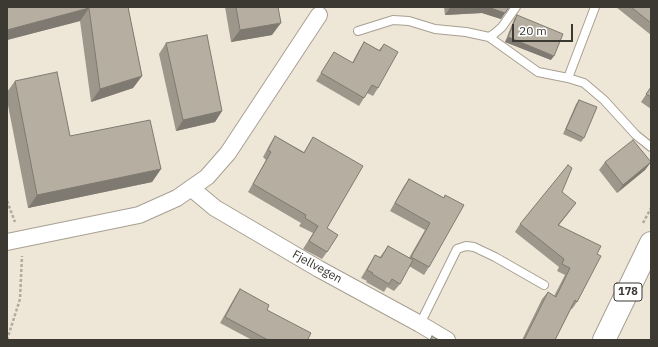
<!DOCTYPE html>
<html>
<head>
<meta charset="utf-8">
<style>
	body { margin:0 }
	#map { position:relative; width:658px; height:347px; overflow:hidden; background:#eee7d8; font-family:"IBM Plex Sans",sans-serif }
	canvas { display:block }
	.frame { position:absolute; inset:0; border:8px solid #3c3933; pointer-events:none }
	.scale { position:absolute; left:512px; top:24px; width:61px; height:18px; box-sizing:border-box; border:2px solid #3c3933; border-top:0; padding-left:5px; font-size:12px; line-height:14px; white-space:nowrap; color:#3c3933; -webkit-text-stroke:3px #fff; paint-order:stroke }
</style>
</head>
<body>
<div id="map">
<canvas width="658" height="347"></canvas>
<div class="frame"></div>
<div class="scale">20 m</div>
</div>
<script>
const c = document.querySelector('canvas').getContext('2d');
c.lineJoin = 'round';
const toPath = rows => new Path2D(rows.map(r => 'M' + r).join(''));
function stroke(path, color, width, dash) { c.strokeStyle = color; c.lineWidth = width; c.lineCap = dash ? 'butt' : 'round'; c.setLineDash(dash || []); c.stroke(path); }
function fill(path, color) { c.fillStyle = color; c.fill(path, 'evenodd'); }
function drawText(font, color, halo, rows, align = 'center') {
  c.font = font + ' "IBM Plex Sans",sans-serif'; c.lineWidth = 3; c.setLineDash([]); c.textBaseline = 'middle'; c.strokeStyle = halo; c.fillStyle = color; for (const [text, x, y, turn = 0] of rows) {
    c.save(); c.translate(x, y); c.rotate((+turn || 0) * Math.PI / 180); c.textAlign = isNaN(turn) ? turn : align; if (halo) c.strokeText(text, 0, 0); c.fillText(text, 0, 0); c.restore();
  }
}
const service = toPath([
	[358,31,393,20,409,21,435,29,466,32,489,37,538,72,568,78,584,83,604,100,636,135,651,147],
	[489,37,494,34,502,27,516,7],
	[568,78,595,7],
	[420,324,457,249,466,246,474,247,495,257,544,285]
]);
const minor = toPath([
	[191,188,215,208,319,269,420,324,447,340],
	[7,242,139,215,177,198,207,177,228,153,319,15]
]);
const primary = toPath([
	[604,340,651,243]
]);
stroke(service, '#a7a092', 10);
stroke(minor, '#a7a092', 18);
stroke(primary, '#a7a092', 24);
stroke(toPath([
	[7,201,15,222],
	[643,223,651,208],
	[7,340,20,299,22,256]
]), '#b0ab9f', 2.5, [3, 2]);
stroke(service, '#fff', 8);
stroke(minor, '#fff', 16);
stroke(primary, '#fff', 22);
fill(toPath([
	[7,7,128,7,142,76,133,88,91,102,80,21,7,40],
	[225,7,278,7,272,35,231,42],
	[444,7,509,7,501,19,482,13,445,15],
	[616,7,651,7,651,35],
	[517,15,551,60,505,42,514,19],
	[364,42,379,50,384,44,378,88,373,96,367,93,359,106,316,81,334,52,352,63,359,50],
	[166,43,222,111,215,122,176,131,159,54],
	[15,81,70,136,161,169,152,182,28,208,7,100,7,92],
	[651,87,651,109,641,102],
	[579,100,584,138,581,142,563,134,576,104],
	[275,136,304,152,313,137,327,228,327,252,322,259,303,249,313,233,299,226,301,223,248,192,266,160,263,157,270,144],
	[605,162,651,162,645,170,617,193,599,170],
	[409,179,444,198,445,195,429,267,424,275,409,266,400,284,394,291,387,287,384,292,366,282,367,281,361,278,370,263,375,255,380,257,388,246,409,258,425,230,390,211,404,186],
	[562,192,570,211,559,225,597,254,577,302,572,309,571,309,555,340,522,340,542,299,548,292,554,296,565,275,557,271,559,267,515,232,520,224],
	[240,289,267,310,309,340,252,340,220,323,236,295]
]), '#9d968a');
fill(toPath([
	[474,7,488,7,505,13,501,19,482,13,445,15,450,8],
	[89,8,80,21,7,40,7,30],
	[281,23,272,35,231,42,240,30],
	[508,37,554,56,551,60,505,42],
	[142,76,133,88,91,102,100,89],
	[222,111,215,122,176,131,183,120],
	[651,162,645,170,617,193,623,185],
	[161,169,152,182,28,208,37,195],
	[576,203,570,211,553,232,558,225]
]), '#7f7a71');
const building = toPath([
	[7,7,128,7,142,76,100,89,89,8,7,30,7,7],
	[236,7,278,7,281,23,240,30,236,7],
	[450,7,474,7,450,8,450,7],
	[488,7,509,7,505,13,488,7],
	[631,7,651,7,651,23,631,7],
	[517,15,563,34,554,56,508,37,517,15],
	[207,35,222,111,183,120,166,43,207,35],
	[364,42,380,51,384,44,398,52,378,88,372,85,364,98,321,73,334,52,353,63,364,42],
	[57,72,70,136,150,120,161,169,37,195,15,81,57,72],
	[651,87,651,97,646,94,651,87],
	[579,100,597,107,584,138,566,129,579,100],
	[275,136,304,153,313,137,363,166,327,228,338,235,327,252,309,241,318,226,305,218,306,215,253,184,271,152,268,150,275,136],
	[633,140,651,162,623,185,605,162,633,140],
	[568,165,572,168,562,192,576,203,558,225,601,246,597,254,601,256,577,302,575,300,555,340,524,340,548,292,556,297,570,268,562,264,564,259,520,224,568,165],
	[409,179,444,198,445,195,464,205,429,267,411,257,430,223,395,203,409,179],
	[388,246,413,260,400,284,392,279,389,284,372,274,373,273,367,270,375,255,381,258,388,246],
	[240,289,269,305,267,310,311,333,308,339,309,340,268,340,225,317,240,289],
	[432,336,439,340,430,340,432,336]
]);
fill(building, '#b6afa1');
stroke(building, '#7f7a71', 1);
for (const [x, y, w] of [
	[628,292,28]
]) { const box = new Path2D(); box.roundRect(x - w / 2, y - 9, w, 18, 3); c.fillStyle = '#fff'; c.fill(box); stroke(box, '#3c3933', 1); }
drawText('bold 11px', '#3c3933', null, [
	["178",628,292]
]);
drawText('12px', '#3c3933', '#fff', [
	["Fjellvegen",317,267,29]
]);
</script>
</body>
</html>
